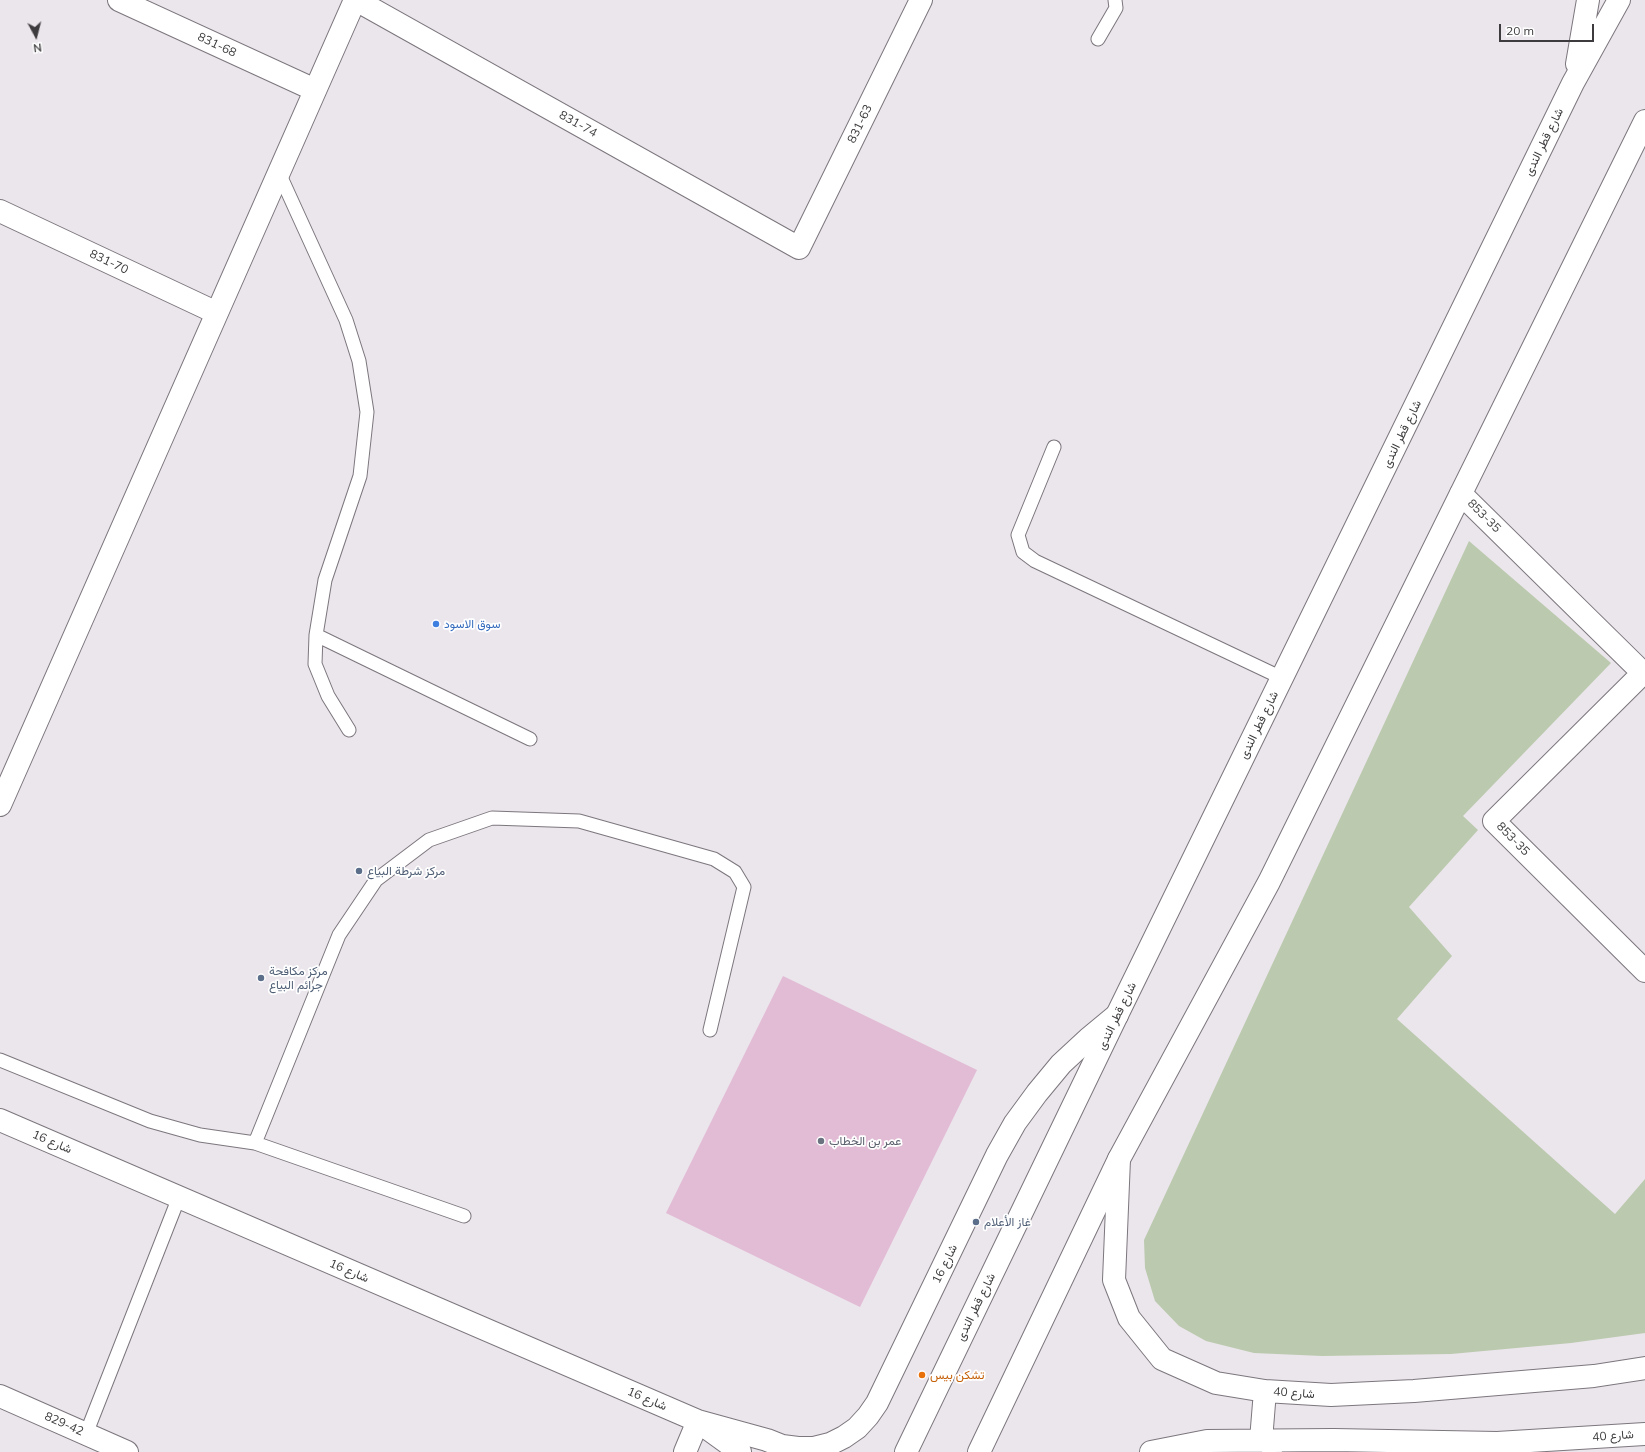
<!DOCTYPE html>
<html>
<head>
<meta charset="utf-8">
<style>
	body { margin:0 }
	#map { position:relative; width:1645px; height:1452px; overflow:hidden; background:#ebe5ec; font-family:Mulish,sans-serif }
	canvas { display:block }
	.north { position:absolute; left:16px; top:16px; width:40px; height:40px; -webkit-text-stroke:3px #fff; paint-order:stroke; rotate:173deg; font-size:11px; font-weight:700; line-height:16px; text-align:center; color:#3d3b3d }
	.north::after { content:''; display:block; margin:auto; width:14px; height:18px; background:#3d3b3d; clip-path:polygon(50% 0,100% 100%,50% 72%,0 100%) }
	.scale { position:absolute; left:1499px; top:24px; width:95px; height:18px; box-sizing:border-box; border:2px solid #3d3b3d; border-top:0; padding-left:5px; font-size:12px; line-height:14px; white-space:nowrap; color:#3d3b3d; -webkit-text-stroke:3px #fff; paint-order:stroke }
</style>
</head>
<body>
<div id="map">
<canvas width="1645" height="1452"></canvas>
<div class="north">N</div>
<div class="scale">20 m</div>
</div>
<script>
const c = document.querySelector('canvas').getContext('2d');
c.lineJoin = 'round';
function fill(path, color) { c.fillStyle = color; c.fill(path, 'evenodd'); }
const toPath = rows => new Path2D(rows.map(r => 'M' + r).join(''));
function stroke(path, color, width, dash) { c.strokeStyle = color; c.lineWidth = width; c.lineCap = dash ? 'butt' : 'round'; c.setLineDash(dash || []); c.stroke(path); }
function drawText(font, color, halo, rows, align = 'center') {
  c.font = font + ' Mulish,Vazirmatn,sans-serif'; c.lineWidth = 3.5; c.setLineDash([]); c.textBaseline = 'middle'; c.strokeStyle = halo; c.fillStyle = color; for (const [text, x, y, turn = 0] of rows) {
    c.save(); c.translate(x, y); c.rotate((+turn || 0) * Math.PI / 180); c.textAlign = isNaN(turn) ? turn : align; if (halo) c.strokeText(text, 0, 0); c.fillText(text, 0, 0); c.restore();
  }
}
fill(toPath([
	[1469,541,1611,663,1463,816,1478,830,1409,907,1452,956,1397,1019,1615,1214,1645,1179,1645,1333,1571,1343,1451,1354,1322,1356,1254,1353,1206,1341,1179,1326,1155,1301,1145,1268,1144,1240]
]), '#bbcaae');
fill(toPath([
	[783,976,977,1070,860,1307,666,1213]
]), '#e2bbd5');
const service = toPath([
	[1098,39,1116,8,1115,0],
	[279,173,346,320,359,361,367,412,360,476,325,580,316,635,315,664,328,696,349,730],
	[1054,447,1018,535,1023,552,1035,561,1282,678],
	[316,635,530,739],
	[0,1060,150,1121,200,1135,255,1143,464,1216],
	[255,1143,339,935,376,880,429,840,492,818,579,821,714,859,735,872,744,887,710,1030],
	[86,1434,179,1197]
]);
const minor = toPath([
	[119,0,315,90],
	[356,0,799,248,921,0],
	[0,211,217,313],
	[1461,494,1645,675],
	[1643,673,1494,821,1645,971],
	[0,805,355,0],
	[0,1120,698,1421,767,1440,782,1446,798,1448,814,1448,830,1444,844,1437,857,1428,868,1416,877,1403,997,1155,1015,1123,1037,1093,1061,1064,1088,1039,1117,1015],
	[0,1396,127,1452],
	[707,1428,740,1452],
	[685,1452,698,1421]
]);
const secondary = toPath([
	[1119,1159,1114,1280,1129,1318,1162,1359,1216,1383,1265,1391,1331,1395,1414,1391,1594,1376,1645,1368],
	[1265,1391,1261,1440,1274,1444],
	[1151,1452,1207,1441,1334,1440,1497,1443,1645,1434]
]);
const primary = toPath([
	[1577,64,1588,0],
	[906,1452,1117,1015,1573,83,1619,0],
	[979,1452,1119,1159,1269,882,1645,121]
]);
stroke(service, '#7c767d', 15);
stroke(minor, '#7c767d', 24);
stroke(secondary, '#7c767d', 24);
stroke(primary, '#7c767d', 24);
stroke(service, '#fff', 13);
stroke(minor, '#fff', 22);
stroke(secondary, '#fff', 22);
stroke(primary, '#fff', 22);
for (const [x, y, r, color] of [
	[436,624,4,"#3f7fe0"],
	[359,871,4,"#5c6f8a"],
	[261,978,4,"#5c6f8a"],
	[821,1141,4,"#6b7280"],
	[976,1222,4,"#5c6f8a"],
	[922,1375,4,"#e8710a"]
]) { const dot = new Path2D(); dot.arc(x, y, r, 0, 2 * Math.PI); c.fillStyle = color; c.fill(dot); stroke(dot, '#fff', 1.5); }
drawText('12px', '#3d3b3d', '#fff', [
	["831-68",217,45,25],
	["831-74",578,124,29],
	["831-63",860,124,-64],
	["شارع قطر الندى",1544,142,-64],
	["831-70",109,262,25],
	["شارع قطر الندى",1402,434,-64],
	["853-35",1484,516,45],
	["شارع قطر الندى",1259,725,-64],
	["853-35",1513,839,46],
	["شارع قطر الندى",1117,1016,-64],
	["شارع 16",52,1142,23],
	["شارع 16",945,1264,-64],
	["شارع 16",349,1271,23],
	["شارع قطر الندى",976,1307,-64],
	["شارع 40",1294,1393,4],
	["شارع 16",647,1399,23],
	["829-42",64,1424,24],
	["شارع 40",1613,1436,-4]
]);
drawText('12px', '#366cbe', '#fff', [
	["سوق الاسود",444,624]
], 'left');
drawText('12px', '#4e5e75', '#fff', [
	["مركز شرطة البياع",367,871],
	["مركز مكافحة",269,971],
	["جرائم البياع",269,985],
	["غاز الأعلام",984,1222]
], 'left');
drawText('12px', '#5b616d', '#fff', [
	["عمر بن الخطاب",829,1141]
], 'left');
drawText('12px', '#c56008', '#fff', [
	["تشكن بيس",930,1375]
], 'left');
</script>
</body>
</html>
